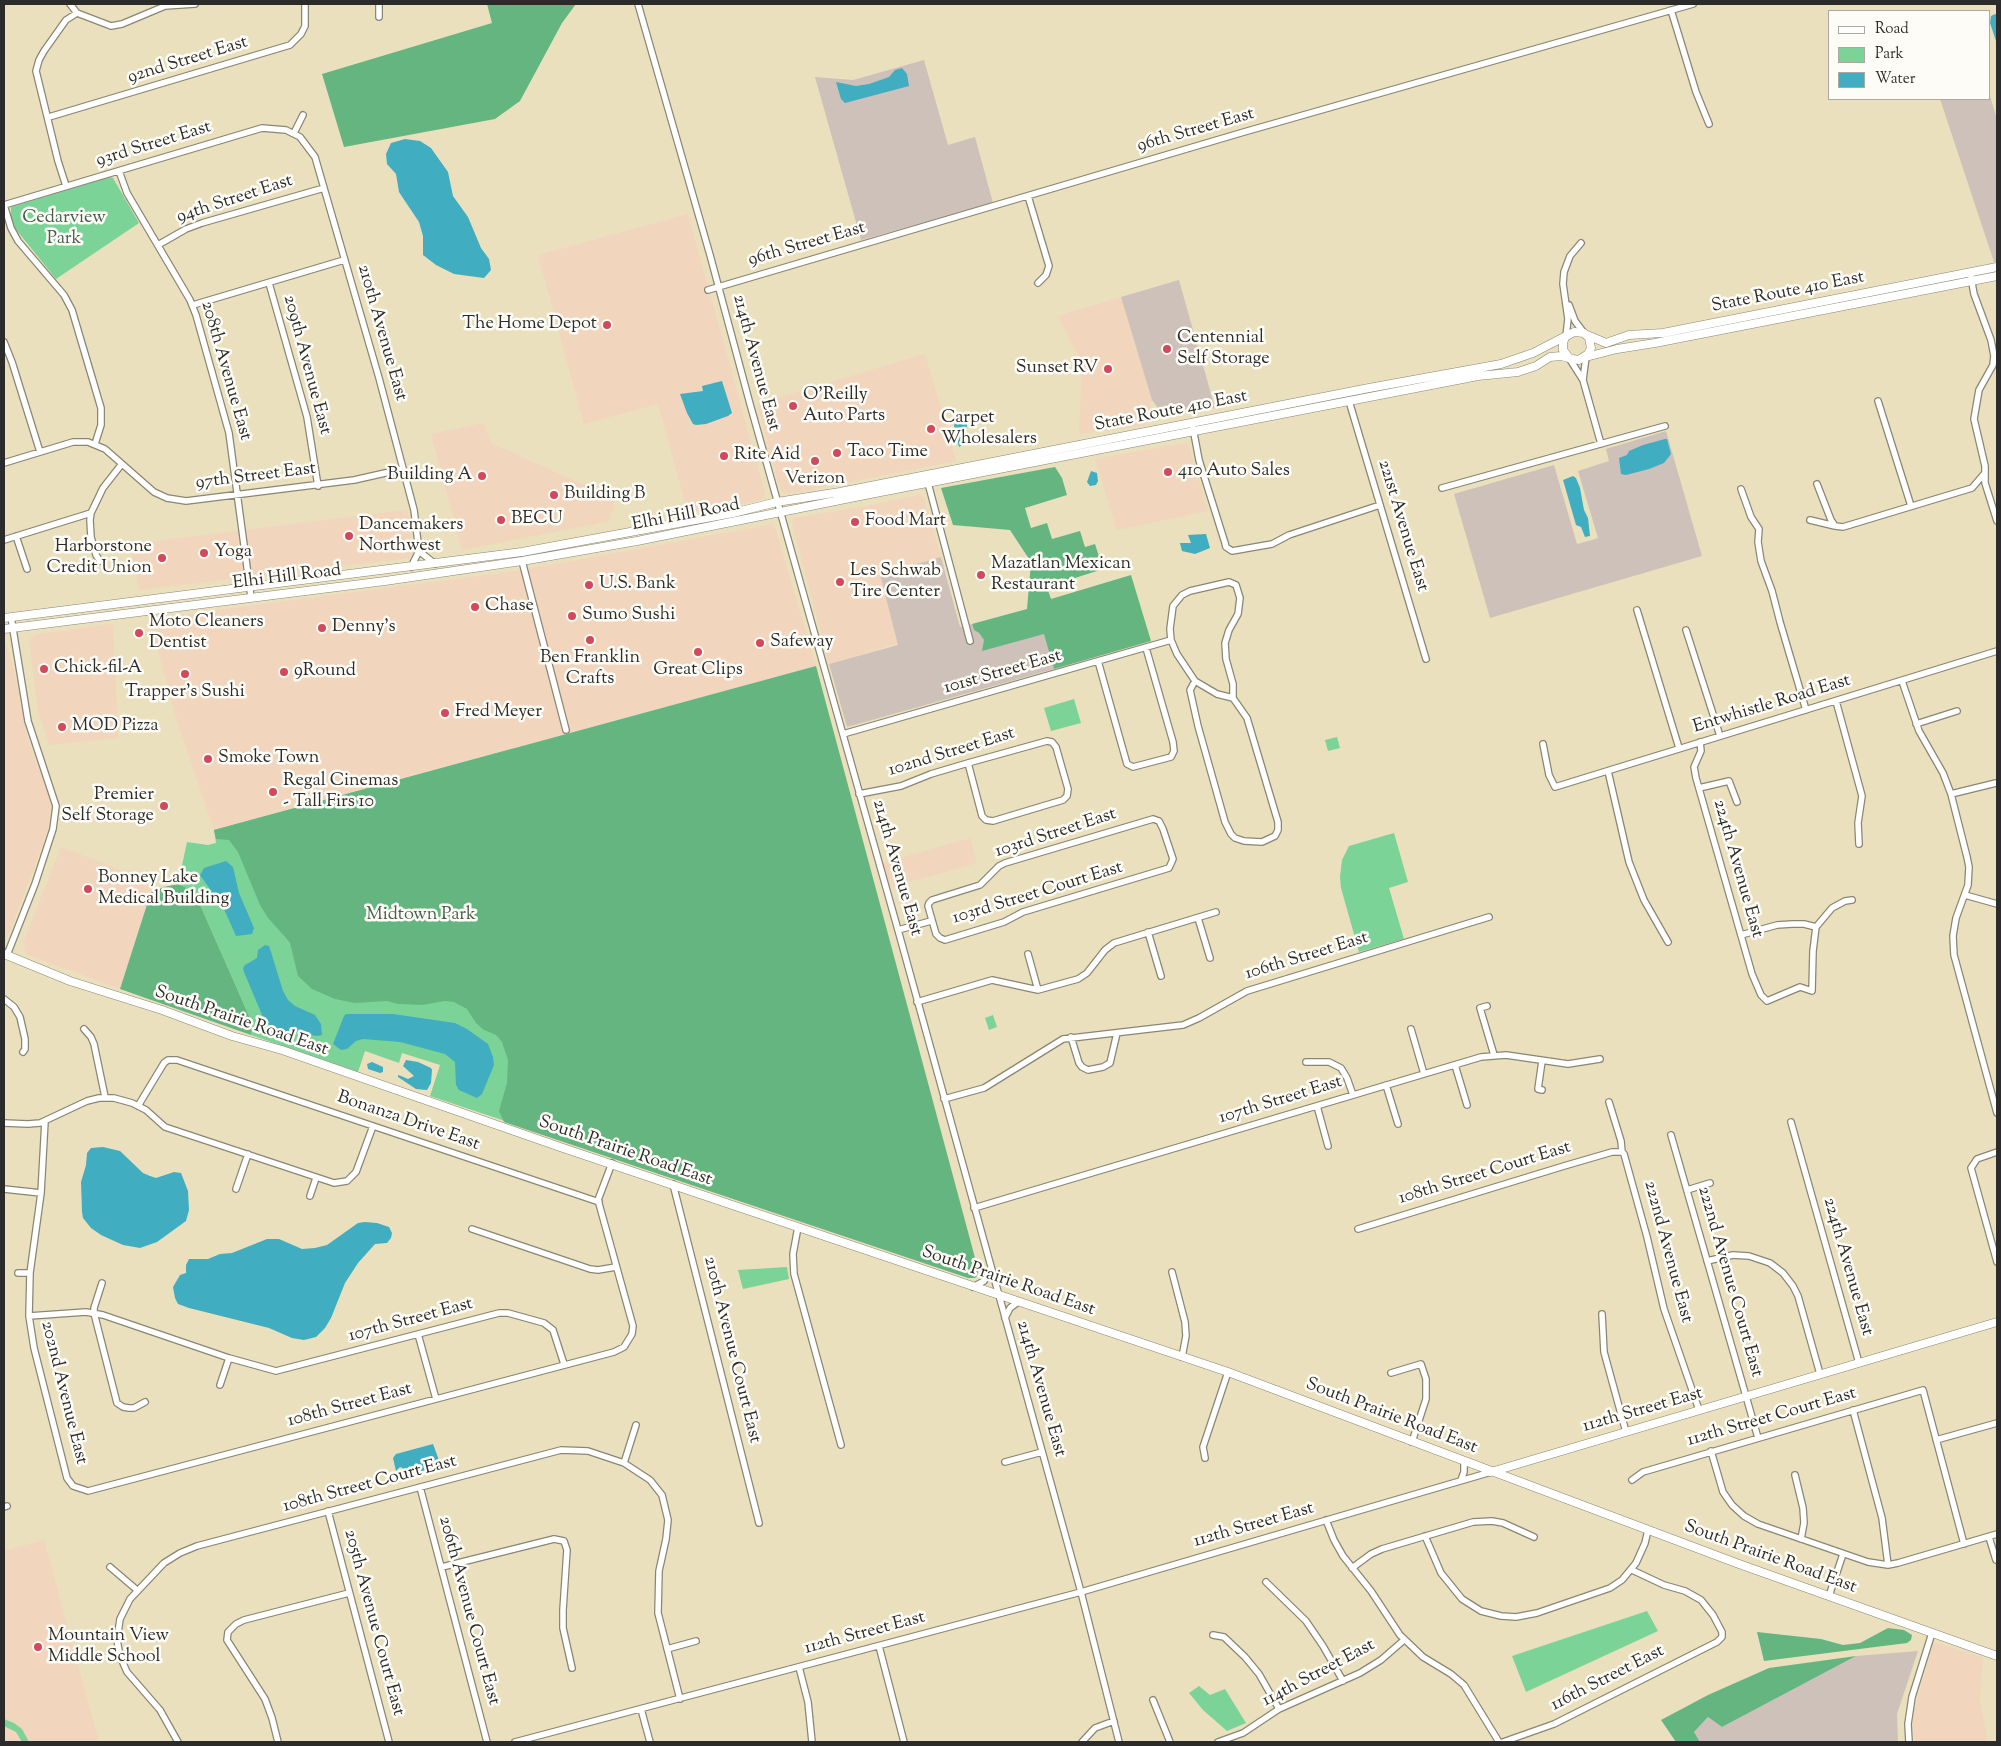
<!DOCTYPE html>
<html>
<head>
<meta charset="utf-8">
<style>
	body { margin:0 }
	#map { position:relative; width:2001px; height:1746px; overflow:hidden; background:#eae0bd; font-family:"Sorts Mill Goudy",serif }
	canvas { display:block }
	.frame { position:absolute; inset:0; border:5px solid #2b2b2b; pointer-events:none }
	.legend { position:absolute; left:1828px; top:10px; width:162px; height:90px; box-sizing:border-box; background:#fdfcf7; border:1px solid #a9a8a5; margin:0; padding:6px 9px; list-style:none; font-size:15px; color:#2b2b2b }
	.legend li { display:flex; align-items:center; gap:10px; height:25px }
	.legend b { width:25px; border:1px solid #a9a8a5 }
</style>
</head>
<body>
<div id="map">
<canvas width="2001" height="1746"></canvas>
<div class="frame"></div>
<ul class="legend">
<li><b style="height:6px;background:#fff"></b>Road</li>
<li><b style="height:14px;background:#7cd397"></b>Park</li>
<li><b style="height:14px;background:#41adc0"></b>Water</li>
</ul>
</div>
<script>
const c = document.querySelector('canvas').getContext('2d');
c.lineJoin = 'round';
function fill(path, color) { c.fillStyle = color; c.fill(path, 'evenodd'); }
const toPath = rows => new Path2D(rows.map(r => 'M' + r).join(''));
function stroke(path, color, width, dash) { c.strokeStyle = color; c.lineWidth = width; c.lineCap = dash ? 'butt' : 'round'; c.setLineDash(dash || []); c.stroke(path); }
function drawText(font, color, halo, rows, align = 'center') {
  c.font = font + ' "Sorts Mill Goudy",serif'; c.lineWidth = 5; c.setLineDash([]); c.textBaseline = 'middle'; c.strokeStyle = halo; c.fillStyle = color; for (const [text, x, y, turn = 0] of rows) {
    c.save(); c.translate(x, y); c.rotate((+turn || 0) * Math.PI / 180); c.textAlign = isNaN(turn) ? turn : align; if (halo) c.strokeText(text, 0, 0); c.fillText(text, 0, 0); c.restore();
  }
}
fill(toPath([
	[688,214,765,493,764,498,757,501,688,513,658,404,584,424,538,255],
	[1121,297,1152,400,1145,426,1079,434,1082,363,1058,316],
	[925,354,956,461,788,494,782,492,780,489,757,404],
	[483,423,491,443,615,499,610,521,462,550,431,434],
	[1185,443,1189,445,1208,511,1117,530,1095,459],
	[919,495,924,497,941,557,880,574,899,643,829,664,792,524,794,518,861,507],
	[407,510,413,552,410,558,139,590,130,544],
	[774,524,816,666,214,830,178,724,149,619,516,571],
	[113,624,118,738,49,745,38,711,29,640,36,634],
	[4,643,6,644,16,678,28,740,47,790,51,806,50,821,44,841,7,939,4,940],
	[970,838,977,863,888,888,882,863],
	[61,847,151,882,151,892,120,989,26,954,23,943],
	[44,1540,99,1742,4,1742,4,1551],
	[1938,1643,1983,1658,1980,1701,1988,1742,1915,1742,1912,1718,1933,1644]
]), '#f1d5bd');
fill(toPath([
	[924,60,948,145,975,137,993,203,861,240,815,77,853,80],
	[1990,96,1997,119,1997,262,1994,262,1940,99,1990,99],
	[1179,280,1215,408,1165,417,1152,400,1121,297],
	[1666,431,1702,556,1490,618,1454,494,1554,465,1577,544,1592,540,1598,538,1578,471,1609,461,1606,449],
	[941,557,960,627,972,624,974,630,979,633,984,640,1045,634,1054,669,847,727,829,664,898,645,880,574],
	[1918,1651,1897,1714,1898,1742,1700,1742,1694,1732,1708,1717,1722,1727,1856,1656]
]), '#cec1ba');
fill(toPath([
	[110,177,113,178,139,223,56,279,14,227,11,220,11,207],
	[1074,699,1081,723,1051,731,1044,708],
	[1337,737,1340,748,1328,751,1325,740],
	[515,748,637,1165,430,1096,440,1065,402,1053,399,1063,365,1051,358,1072,251,1035,253,1025,194,891,178,884,187,842,208,845,216,843,214,830],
	[1394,833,1408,882,1389,888,1404,939,1359,952,1341,888,1340,877,1342,860,1349,846],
	[993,1015,997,1027,989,1030,985,1018],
	[787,1267,789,1279,743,1289,738,1270],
	[1647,1611,1658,1631,1526,1692,1512,1656],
	[1199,1686,1210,1695,1225,1689,1246,1723,1227,1731,1203,1710,1189,1693],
	[4,1719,14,1723,22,1729,29,1742,22,1742,16,1732,4,1726]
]), '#7cd397');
fill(toPath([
	[487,4,576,4,562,23,520,101,495,119,344,147,322,74,492,23],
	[1055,467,1062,478,1067,495,1025,508,1031,528,1047,523,1052,539,1080,531,1085,547,1095,544,1103,569,1047,587,1051,599,1131,575,1151,641,1054,669,1044,634,982,651,984,640,979,633,974,630,972,624,1027,609,1031,562,1010,530,953,525,941,488],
	[816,666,978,1269,978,1275,975,1278,968,1278,504,1122,499,1111,507,1083,508,1060,502,1042,496,1035,484,1030,476,1023,467,1009,454,1002,445,1001,422,1005,398,1004,387,1001,355,1003,335,999,312,989,298,976,290,943,286,938,268,918,260,905,238,852,229,840,216,839,214,830],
	[178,884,194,891,253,1025,251,1035,120,989,151,892,164,887],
	[1888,1628,1904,1630,1912,1635,1911,1640,1907,1643,1764,1661,1757,1632,1821,1639,1843,1645,1860,1643],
	[1856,1656,1722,1727,1708,1717,1694,1732,1700,1742,1676,1742,1661,1720,1708,1695,1769,1668]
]), '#65b580');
fill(toPath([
	[1995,14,1997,15,1997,44,1990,23,1991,16],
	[902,68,907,74,909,86,845,103,841,99,836,82,856,86,869,84,889,77,895,70],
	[405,139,420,141,431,148,448,172,453,196,468,217,481,248,489,259,491,270,484,278,454,274,436,265,423,255,423,236,419,222,399,192,396,174,387,164,386,154,391,143],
	[722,381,732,413,728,416,706,424,696,425,693,424,687,413,680,394,703,391,702,386],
	[964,420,966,420,967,425,962,445,959,447,954,426,955,422],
	[1665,439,1667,439,1671,454,1664,463,1649,469,1626,475,1621,474,1619,458,1627,455,1629,451,1643,445],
	[1091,471,1097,473,1098,481,1096,485,1090,486,1087,482],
	[1573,476,1576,478,1580,488,1584,510,1588,518,1590,536,1585,537,1581,527,1576,525,1563,480],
	[1206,534,1210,548,1195,554,1182,551,1180,543,1191,543,1188,535],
	[226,861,233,867,239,893,254,928,252,934,236,936,224,909,200,875,204,868],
	[265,945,269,946,271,952,283,991,288,1000,295,1006,315,1015,321,1024,322,1035,317,1036,278,1030,265,1022,244,972,243,968,245,965,257,958,258,950],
	[346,1014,393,1014,455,1023,467,1029,488,1044,493,1057,494,1065,482,1094,477,1098,459,1090,456,1085,455,1062,445,1054,400,1042,363,1039,356,1041,347,1049,341,1050,333,1044,344,1016],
	[406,1060,418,1062,431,1068,432,1070,431,1083,427,1090,416,1089,398,1077,398,1075,401,1076,408,1079,414,1076,403,1066],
	[372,1062,383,1067,383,1072,380,1073,368,1069,367,1064],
	[103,1147,120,1151,143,1173,150,1176,156,1178,174,1172,181,1173,188,1191,189,1210,186,1221,157,1242,140,1248,123,1245,101,1235,91,1228,83,1218,82,1212,81,1182,86,1165,87,1153,91,1148],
	[365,1222,377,1223,389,1227,392,1233,391,1238,387,1243,375,1244,358,1263,345,1283,331,1318,325,1328,316,1337,304,1340,292,1338,269,1328,189,1308,178,1304,175,1298,173,1287,180,1275,186,1273,186,1265,189,1259,208,1259,220,1254,232,1253,267,1239,279,1239,302,1249,315,1248,327,1245,358,1223],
	[433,1444,440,1463,439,1467,413,1473,400,1467,396,1471,393,1458,396,1454]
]), '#41adc0');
const minor = toPath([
	[70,4,77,13,111,26,122,24,165,6,195,4],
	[379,4,379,17],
	[638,4,710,255,750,404,898,930,1081,1592,1119,1742],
	[1671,10,1696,92,1709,124],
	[49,117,290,45,301,34,305,26,305,4],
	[294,133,303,115],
	[119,171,127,193,190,300,196,315,229,433,251,597],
	[66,186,58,161,36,71,39,60,44,51,66,20,77,13],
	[1028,196,1049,266,1046,275,1038,283],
	[4,205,262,128,286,130,300,137,315,157,379,378,414,510,419,551],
	[4,205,11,228,18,241,64,295,72,310,101,408,101,425,95,444],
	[158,245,186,229,202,223,324,188],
	[1970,272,1974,294,1991,340,1994,356,1993,365,1979,390,1974,419,1985,466,1985,483,1997,521],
	[269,283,307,417,318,486],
	[708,290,1244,132,1693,4],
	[193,305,344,260],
	[1569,305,1575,321,1584,333],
	[1566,336,1568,319,1563,284,1564,272,1570,256,1581,243],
	[4,342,12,362,40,452],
	[1569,358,1583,380,1586,357],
	[1583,380,1601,444],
	[1349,401,1426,659],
	[1878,401,1911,506],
	[1193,428,1199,460,1225,543,1226,547,1232,551,1272,544,1289,535,1380,505],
	[4,463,73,442,88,442,105,449,154,492,167,498,186,501,354,480,403,469],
	[928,483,970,641],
	[1817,484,1831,520,1835,526,1843,527,1972,488,1984,474],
	[1442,488,1665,426],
	[1741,489,1751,517,1759,529,1758,542,1761,561,1772,591,1780,622,1806,710],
	[1810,520,1835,526],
	[16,536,27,569],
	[4,540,91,513],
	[100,561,96,555,91,537,90,520,91,513,103,488,121,465],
	[522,561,566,730],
	[411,567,419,551,435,564],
	[1637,610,1679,748],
	[1686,630,1720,736],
	[1098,661,1127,764,1133,767,1171,757,1174,751,1173,742,1146,648],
	[1195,681,1190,690,1198,726,1225,822,1231,834,1235,838,1244,841,1262,842,1275,836,1278,830,1278,822,1247,718,1233,698,1233,684,1226,659,1225,643,1229,630,1238,614,1240,598,1236,585,1229,582,1190,591,1182,595,1173,606,1170,629,1171,640,1177,654,1195,681,1217,694,1233,698],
	[1902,681,1919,731,1943,773,1951,794,1967,857,1969,867,1968,885,1956,918,1953,936,1954,955,1997,1113],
	[1836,701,1862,796,1858,823,1859,844],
	[1916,724,1957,711],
	[843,734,1171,640],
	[1700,742,1701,751,1694,767,1696,778,1752,974,1761,995,1767,1001,1800,987,1812,991,1813,951,1816,927,1832,908,1845,901,1852,900],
	[1543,744,1549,775,1555,787,1997,651],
	[1608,771,1629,862,1644,900,1668,942],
	[1699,788,1729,781,1737,802],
	[859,794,901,786,931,774,968,763,1047,741,1052,742,1056,747,1068,789,1067,796,1063,800,993,821,986,820,982,816,968,763],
	[1951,794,1996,783],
	[1153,819,1159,821,1163,829,1173,859,1169,868,1023,912,1004,922,945,940,940,938,936,934,928,906,929,903,932,900,980,885,999,866,1005,863,1153,819],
	[1965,895,1997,904],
	[1198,918,1210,958],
	[898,930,931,921],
	[1148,932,1161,976],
	[1741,935,1777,925,1792,924,1804,924,1816,927],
	[1028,954,1038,990],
	[7,955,35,884,53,829,56,806,28,721,11,617],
	[4,999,14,1007,20,1017,25,1039,25,1049,23,1052],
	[917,1002,992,980,1038,990,1078,979,1087,973,1105,950,1114,943,1216,912],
	[1487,1006,1480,1008,1494,1055],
	[84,1029,91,1037,94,1044,105,1097],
	[1411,1029,1424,1074],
	[1071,1037,1079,1063,1082,1067,1088,1070,1103,1067,1110,1063,1117,1033],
	[1306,1062,1329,1062,1341,1068,1347,1078,1353,1095],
	[1455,1065,1467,1105],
	[1386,1085,1398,1124],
	[1542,1090,1538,1089,1542,1061],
	[944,1099,984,1088,1063,1039,1183,1025,1199,1018,1247,991,1489,917],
	[1609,1102,1621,1141,1622,1152,1624,1154,1647,1237,1664,1309,1699,1410],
	[138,1106,164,1063,168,1060,177,1060,599,1202],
	[1317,1106,1328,1146],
	[45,1121,41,1193,30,1273,29,1316,34,1348,67,1478,73,1486,88,1491,614,1352,624,1347,632,1334,633,1326,598,1200,612,1163],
	[1791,1122,1859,1363],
	[4,1123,28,1124,40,1123,87,1101,99,1098,114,1098,132,1103,146,1110,165,1127,334,1183,347,1181,356,1172,373,1126],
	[1671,1135,1758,1438],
	[1997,1152,1977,1159,1971,1168,1997,1262],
	[673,1184,759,1523],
	[4,1189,41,1193],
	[236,1189,248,1154],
	[1687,1190,1710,1183],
	[310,1196,316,1178],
	[974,1208,1481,1057,1506,1055,1568,1064,1600,1059],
	[798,1227,793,1254,794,1274,841,1445],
	[472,1229,590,1269,598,1270,616,1267],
	[1358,1229,1564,1166,1612,1152,1622,1152],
	[1707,1261,1733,1255,1749,1256,1770,1263,1783,1273,1793,1286,1798,1296,1820,1374],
	[1172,1272,1185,1322,1186,1336,1182,1357],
	[18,1273,30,1273],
	[102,1283,94,1308,94,1313,117,1403,123,1407,129,1408,134,1408,145,1402],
	[973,1287,984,1281,991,1268],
	[1602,1314,1604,1352,1626,1432],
	[29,1316,86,1312,103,1315,229,1358,276,1371,499,1313,508,1313,544,1323,553,1330,564,1364],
	[1005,1318,1010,1308,1018,1302],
	[418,1334,436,1399],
	[1391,1373,1421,1364,1426,1379,1426,1399,1412,1442],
	[220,1385,229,1358],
	[1853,1410,1882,1518,1888,1565],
	[1936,1440,1997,1423],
	[1711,1451,1723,1492,1732,1505,1744,1516,1758,1524,1868,1562,1888,1565,1898,1563,1997,1534],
	[1205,1458,1203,1447,1228,1372],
	[1005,1462,1042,1452],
	[624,1463,636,1425],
	[1795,1475,1803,1508,1804,1523,1801,1539],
	[1461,1480,1464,1472,1464,1461],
	[1632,1480,1643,1472,1923,1390,1964,1544],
	[420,1487,487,1742],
	[4,1507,7,1506],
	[328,1511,389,1742],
	[1326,1520,1334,1540,1343,1556,1371,1591,1400,1635,1423,1657,1451,1674,1464,1685,1499,1742],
	[1425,1536,1441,1573,1462,1599,1481,1611,1501,1616,1516,1617,1537,1613,1610,1588,1622,1580,1636,1563,1645,1543,1648,1530],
	[1989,1537,1996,1560],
	[110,1567,137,1590],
	[442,1567,554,1539,564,1541,567,1550,563,1610,563,1628,572,1668],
	[1352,1568,1371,1554,1382,1549,1473,1522,1492,1521,1503,1523,1534,1537],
	[1266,1582,1306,1621,1323,1646,1343,1681],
	[1829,1596,1843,1554],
	[1213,1635,1224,1637,1245,1657,1259,1674,1279,1709],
	[879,1646,904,1742],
	[667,1649,696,1641],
	[799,1667,808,1702,812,1742],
	[1153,1700,1170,1742],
	[641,1709,650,1742],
	[178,1742,160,1710,127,1672,120,1656,117,1640,120,1619,130,1599,164,1563,180,1553,197,1546,561,1450,588,1451,624,1463,650,1480,662,1495,668,1520,666,1539,659,1571,658,1613,680,1699],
	[278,1742,272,1718,265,1699,227,1640,228,1632,236,1624,244,1620,349,1593],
	[515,1742,1081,1592,1491,1472],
	[1082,1742,1095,1728,1114,1721],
	[1218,1742,1243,1733,1279,1709,1360,1673,1381,1660,1404,1640],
	[1503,1742,1554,1724,1717,1642,1722,1637,1722,1632,1713,1615,1701,1600,1685,1591,1664,1585,1632,1570],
	[1909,1742,1908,1724,1912,1697,1932,1633]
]);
const major = toPath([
	[1587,335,1606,343,1629,335,1663,333,1683,329,1997,267],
	[1586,357,1617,349,1655,343,1997,276],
	[4,618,522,552,733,513,777,502,840,492,1369,388,1501,364,1533,353,1566,336],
	[4,629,385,581,522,561,637,541,865,495,1349,401,1478,376,1518,372,1536,366,1550,357,1561,356,1573,359,1579,360,1588,354,1591,348,1589,338,1584,333,1574,332,1565,337,1563,343,1563,350,1569,358],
	[4,954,70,981,162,1010,232,1036,282,1050,563,1148,1228,1372,1739,1564,1997,1656],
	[1491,1472,1997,1322]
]);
stroke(minor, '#8a8674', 8);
stroke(major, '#8a8674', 9);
stroke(minor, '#fff', 5.5);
stroke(major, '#fff', 8);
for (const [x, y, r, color] of [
	[607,325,5,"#d1495b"],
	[1167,349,5,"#d1495b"],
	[1108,369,5,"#d1495b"],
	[793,406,5,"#d1495b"],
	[931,429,5,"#d1495b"],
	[837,453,5,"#d1495b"],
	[724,456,5,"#d1495b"],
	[815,461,5,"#d1495b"],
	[1168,472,5,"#d1495b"],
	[482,476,5,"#d1495b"],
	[554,495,5,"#d1495b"],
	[501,520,5,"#d1495b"],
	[855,522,5,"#d1495b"],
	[349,536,5,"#d1495b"],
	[204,553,5,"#d1495b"],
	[162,558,5,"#d1495b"],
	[981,575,5,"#d1495b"],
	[840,582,5,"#d1495b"],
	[589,585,5,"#d1495b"],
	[475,607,5,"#d1495b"],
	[572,616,5,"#d1495b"],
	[322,628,5,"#d1495b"],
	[139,633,5,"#d1495b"],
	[590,640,5,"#d1495b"],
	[760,643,5,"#d1495b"],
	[698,652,5,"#d1495b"],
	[44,669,5,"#d1495b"],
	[284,672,5,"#d1495b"],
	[185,674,5,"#d1495b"],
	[445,713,5,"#d1495b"],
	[62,727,5,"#d1495b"],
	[208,759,5,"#d1495b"],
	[273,792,5,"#d1495b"],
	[164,806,5,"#d1495b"],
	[88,889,5,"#d1495b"],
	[38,1647,5,"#d1495b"]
]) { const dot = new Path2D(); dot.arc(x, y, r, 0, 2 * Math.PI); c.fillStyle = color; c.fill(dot); stroke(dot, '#fdfcf7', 2); }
drawText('18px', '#2b2b2b', '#fdfcf7', [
	["92nd Street East",188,61,-17],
	["96th Street East",1196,131,-16],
	["93rd Street East",154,145,-17],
	["94th Street East",235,200,-18],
	["96th Street East",807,245,-16],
	["State Route 410 East",1788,293,-11],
	["210th Avenue East",381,333,74],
	["214th Avenue East",755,363,75],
	["209th Avenue East",306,365,75],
	["208th Avenue East",225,371,74],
	["State Route 410 East",1171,412,-11],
	["97th Street East",256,477,-7],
	["Elhi Hill Road",686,516,-11],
	["221st Avenue East",1402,526,73],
	["Elhi Hill Road",287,578,-7],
	["101st Street East",1003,673,-16],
	["Entwhistle Road East",1772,705,-17],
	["102nd Street East",952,753,-17],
	["103rd Street East",1056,834,-18],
	["214th Avenue East",896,868,74],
	["224th Avenue East",1737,869,74],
	["103rd Street Court East",1038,894,-17],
	["106th Street East",1307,957,-17],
	["South Prairie Road East",241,1022,19],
	["107th Street East",1281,1101,-17],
	["Bonanza Drive East",408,1122,19],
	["South Prairie Road East",625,1152,19],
	["108th Street Court East",1485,1174,-17],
	["222nd Avenue East",1667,1252,75],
	["224th Avenue East",1847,1267,74],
	["South Prairie Road East",1008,1282,19],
	["222nd Avenue Court East",1729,1282,74],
	["107th Street East",411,1321,-15],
	["210th Avenue Court East",731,1350,76],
	["214th Avenue East",1040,1389,74],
	["202nd Avenue East",63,1393,76],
	["108th Street East",350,1406,-15],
	["112th Street East",1643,1411,-16],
	["South Prairie Road East",1391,1417,21],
	["112th Street Court East",1772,1418,-16],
	["108th Street Court East",370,1485,-15],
	["112th Street East",1254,1526,-16],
	["South Prairie Road East",1770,1558,20],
	["206th Avenue Court East",468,1611,75],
	["205th Avenue Court East",373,1623,75],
	["112th Street East",865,1634,-15],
	["114th Street East",1319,1674,-28],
	["116th Street East",1608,1679,-27]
]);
drawText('18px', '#435d4b', '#fdfcf7', [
	["Cedarview",64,219],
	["Park",64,240],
	["Midtown Park",421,916]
]);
drawText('18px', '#2b2b2b', '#fdfcf7', [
	["The Home Depot",597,325,"right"],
	["Centennial",1177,339],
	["Self Storage",1177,360],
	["Sunset RV",1098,369,"right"],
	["O'Reilly",803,396],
	["Auto Parts",803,417],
	["Carpet",941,419],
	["Wholesalers",941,440],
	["Taco Time",847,453],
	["Rite Aid",734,456],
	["410 Auto Sales",1178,472],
	["Building A",472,476,"right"],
	["Verizon",815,480,"center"],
	["Building B",564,495],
	["BECU",511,520],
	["Food Mart",865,522],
	["Dancemakers",359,526],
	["Northwest",359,547],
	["Harborstone",152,548,"right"],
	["Credit Union",152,569,"right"],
	["Yoga",214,553],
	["Mazatlan Mexican",991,565],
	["Restaurant",991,586],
	["Les Schwab",850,572],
	["Tire Center",850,593],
	["U.S. Bank",599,585],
	["Chase",485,607],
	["Sumo Sushi",582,616],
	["Moto Cleaners",149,623],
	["Dentist",149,644],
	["Denny's",332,628],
	["Safeway",770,643],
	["Ben Franklin",590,659,"center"],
	["Crafts",590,680,"center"],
	["Chick-fil-A",54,669],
	["Great Clips",698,671,"center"],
	["9Round",294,672],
	["Trapper's Sushi",185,693,"center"],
	["Fred Meyer",455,713],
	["MOD Pizza",72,727],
	["Smoke Town",218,759],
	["Regal Cinemas",283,782],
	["- Tall Firs 10",283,803],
	["Premier",154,796,"right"],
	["Self Storage",154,817,"right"],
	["Bonney Lake",98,879],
	["Medical Building",98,900],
	["Mountain View",48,1637],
	["Middle School",48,1658]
], 'left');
</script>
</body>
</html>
